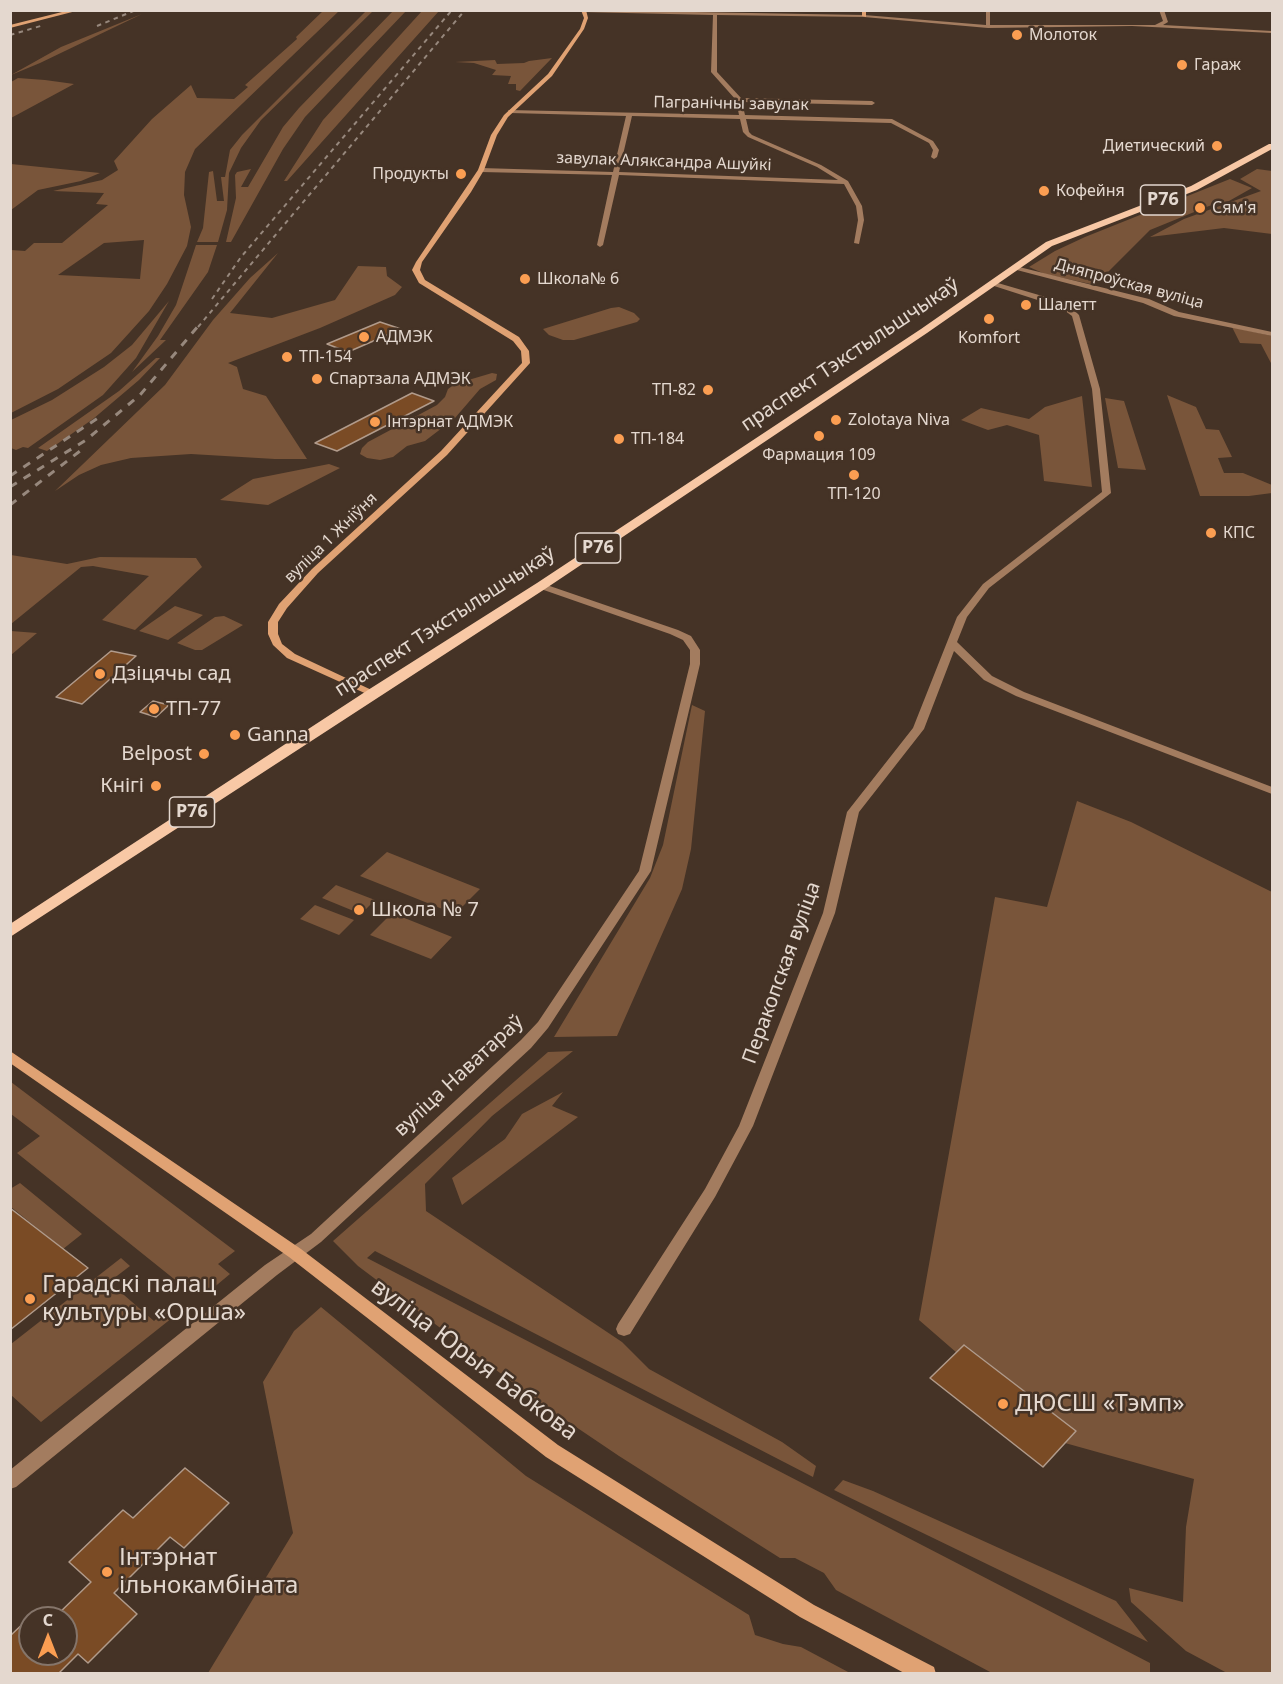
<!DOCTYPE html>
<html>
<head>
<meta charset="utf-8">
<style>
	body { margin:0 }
	#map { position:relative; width:1283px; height:1684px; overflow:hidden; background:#453326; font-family:"Noto Sans",sans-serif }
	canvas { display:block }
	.frame { position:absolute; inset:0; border:12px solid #e4d8cf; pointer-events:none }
	.north { position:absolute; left:18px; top:1606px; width:60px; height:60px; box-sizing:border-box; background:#453326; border:2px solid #85756a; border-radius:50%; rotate:0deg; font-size:16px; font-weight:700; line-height:24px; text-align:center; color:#e4d8cf }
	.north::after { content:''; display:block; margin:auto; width:21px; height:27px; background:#fb9e52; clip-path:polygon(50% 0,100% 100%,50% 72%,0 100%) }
</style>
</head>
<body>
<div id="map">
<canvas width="1283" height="1684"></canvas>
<div class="frame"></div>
<div class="north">С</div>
</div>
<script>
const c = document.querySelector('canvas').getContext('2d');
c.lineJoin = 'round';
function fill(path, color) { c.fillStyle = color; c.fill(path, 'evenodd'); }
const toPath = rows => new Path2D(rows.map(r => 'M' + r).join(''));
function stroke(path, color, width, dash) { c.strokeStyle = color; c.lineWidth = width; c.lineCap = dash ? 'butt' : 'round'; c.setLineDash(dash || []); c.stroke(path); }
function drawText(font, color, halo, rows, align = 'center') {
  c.font = font + ' "Noto Sans",sans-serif'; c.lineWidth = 5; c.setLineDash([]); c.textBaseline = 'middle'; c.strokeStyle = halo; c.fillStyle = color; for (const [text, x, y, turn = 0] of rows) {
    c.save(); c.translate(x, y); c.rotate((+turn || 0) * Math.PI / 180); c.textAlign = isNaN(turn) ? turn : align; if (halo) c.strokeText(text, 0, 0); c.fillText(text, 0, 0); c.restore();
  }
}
fill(toPath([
	[324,10,339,11,195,149,185,172,184,195,191,227,187,246,167,284,149,311,111,353,58,389,11,413,11,250,25,251,34,243,62,243,108,205,96,204,104,193,53,191,102,180,118,170,114,161,152,119,191,85,197,98,234,99,248,87,245,85,297,39,296,37],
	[144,240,140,279,58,275,104,243],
	[366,11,373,11,261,120,241,148,229,173,227,210,218,242,197,242,203,228,209,172,213,171,217,201,224,201,221,177,225,177,230,150,242,135],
	[393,11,406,11,305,117,283,149,231,242,226,242,236,198,235,175,237,172,251,169,241,187,248,187,283,127,299,108],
	[422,11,439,11,287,181,284,181,323,120],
	[142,14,40,63,11,75,61,47],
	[552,58,520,91,516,90,516,84,508,84,511,76,492,75,496,70,474,63,455,62,495,60,497,64,524,63,529,61],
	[18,78,45,80,74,84,11,118,11,82],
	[11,164,100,173,81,181,38,190,11,210],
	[1257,169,1272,171,1272,234,1224,228,1150,237,1184,219,1261,191,1240,179],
	[1230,179,1252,188,1229,201,1209,206,1150,230,1095,285,1045,274,1029,267,1055,251,1085,237],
	[196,245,217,245,208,272,160,340,166,340,132,372,158,336,176,305],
	[278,253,230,313,272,318,335,300,358,266,386,267,387,276,402,287,395,295,320,328,228,363,237,367,243,389,266,396,307,459,275,459,191,454,131,458,101,465,79,475,55,491,165,385,213,320,250,278],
	[169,301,136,358,103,395,28,448,23,447,16,450,11,448,11,420,52,400,104,367,132,345],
	[619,307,634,313,640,319,637,322,574,340,563,340,549,335,543,329,611,308],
	[1232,327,1272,336,1272,365,1261,344,1240,343],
	[156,358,160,358,139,380,93,419,47,451,38,448,119,391],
	[492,373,497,374,496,380,480,389,455,418,425,441,407,446,393,457,380,460,367,458,360,454,362,448,368,442,437,405,445,397,448,389,455,384],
	[1167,395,1196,407,1206,429,1219,430,1232,457,1218,458,1224,473,1243,473,1272,485,1272,493,1249,496,1200,496],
	[1082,396,1092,487,1044,481,1039,435,1007,425,988,430,961,420,981,408,1029,419,1045,407],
	[1105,398,1124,401,1146,470,1118,468],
	[329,464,340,468,268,505,220,500,253,479],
	[11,555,67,564,100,557,196,558,202,567,135,630,102,620,149,576,93,566,81,567,11,624],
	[175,606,203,615,168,640,139,631],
	[224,616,243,625,202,650,195,650,177,643,215,617],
	[11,631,37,633,11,655],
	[692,705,705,711,691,849,682,889,617,1036,554,1037,650,878,663,845],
	[1077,801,1131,822,1272,892,1272,1673,1227,1673,1186,1651,1131,1602,1129,1588,1183,1602,1186,1527,1194,1479,1065,1443,1076,1431,965,1345,957,1353,919,1320,995,897,1047,907],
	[387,852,480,889,455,914,360,876],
	[336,885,375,900,361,914,322,898],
	[315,905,354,920,339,935,300,919],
	[392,913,452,937,431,959,370,935],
	[573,1051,492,1116,425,1184,426,1211,622,1342,649,1369,782,1442,816,1466,813,1477,375,1251,367,1258,1150,1663,1150,1673,992,1673,836,1590,824,1573,795,1558,780,1558,619,1456,536,1400,358,1266,333,1241,548,1052],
	[11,1082,235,1251,218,1264,230,1274,206,1294,189,1291,17,1153,40,1136,11,1114],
	[563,1092,552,1106,578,1117,462,1205,452,1178,505,1139,522,1114],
	[20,1183,82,1234,63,1249,11,1207,10,1189],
	[121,1258,130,1266,109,1282,154,1321,164,1312,172,1318,41,1422,11,1395,11,1344],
	[321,1307,526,1476,749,1615,755,1635,783,1644,801,1647,850,1673,208,1673,293,1533,263,1382,294,1331],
	[843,1480,873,1491,1116,1601,1148,1642,834,1490]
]), '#79553a');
const building = toPath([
	[380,322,401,329,348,352,327,344,380,322],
	[412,393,434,401,337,451,315,443,412,393],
	[111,651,136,656,82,704,56,697,111,651],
	[153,701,169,705,156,717,140,712,153,701],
	[10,1208,88,1268,10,1330,10,1208],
	[964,1345,1076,1431,1043,1467,930,1378,964,1345],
	[185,1468,229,1503,184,1548,170,1537,114,1593,137,1614,88,1663,78,1654,58,1674,10,1674,10,1636,30,1617,30,1654,66,1654,66,1618,54,1618,91,1582,69,1562,123,1510,133,1518,185,1468]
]);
fill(building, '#7a4b25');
stroke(building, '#b19b8b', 1.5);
fill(toPath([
	[581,10,864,15,986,25,986,10,990,10,990,25,1155,25,1163,21,1159,10,1164,10,1168,22,1163,25,1272,31,1272,33,1132,26,988,28,864,17,717,15,717,72,741,98,872,101,875,103,872,105,742,102,745,115,892,119,933,141,939,150,937,157,934,159,931,157,933,150,929,143,891,123,746,119,749,132,752,135,821,165,848,181,862,206,864,220,859,244,854,243,858,220,856,206,844,184,619,175,603,245,600,247,597,245,612,175,481,172,478,170,481,168,613,172,626,116,510,113,508,110,739,115,736,100,711,72,713,15,583,12,581,10],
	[632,116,740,119,743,132,748,137,817,167,838,180,619,172,632,116],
	[1015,266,1149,299,1179,312,1272,332,1272,336,1174,316,1143,303,1013,269,1013,267,1015,266],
	[991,281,1056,300,1070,306,1079,315,1100,389,1111,493,989,588,967,617,957,642,992,676,1024,692,1272,787,1272,794,1016,696,984,680,954,651,924,729,859,812,835,913,753,1126,715,1197,630,1334,624,1336,618,1334,616,1329,618,1324,705,1189,739,1126,823,913,847,812,913,728,957,617,983,584,1102,492,1092,389,1072,316,1064,310,1050,304,991,285,991,281],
	[541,583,678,630,691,636,700,650,700,664,651,871,548,1028,531,1048,321,1242,277,1275,16,1487,10,1489,10,1470,265,1265,311,1234,521,1040,538,1022,639,871,690,664,690,650,683,640,670,634,538,588,536,586,541,583]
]), '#a37c5f');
fill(toPath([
	[70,10,80,10,10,28,10,25,70,10],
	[581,10,586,10,588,18,584,29,552,76,508,117,497,135,484,170,471,192,422,262,420,270,425,280,519,337,529,351,530,363,447,455,318,573,287,608,278,622,278,634,282,644,295,654,378,693,373,696,369,695,287,658,273,645,268,634,268,622,279,604,312,569,441,451,522,363,521,351,513,341,419,283,412,270,416,262,478,170,491,135,504,115,548,74,580,29,584,18,581,10],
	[862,10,866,10,866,17,862,16,862,10],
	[10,1051,301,1249,558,1445,814,1605,934,1667,936,1674,906,1674,800,1617,546,1457,289,1257,10,1063,10,1051]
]), '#e0a273');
fill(toPath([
	[1269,144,1272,144,1272,149,1197,190,1052,246,927,333,545,589,10,937,10,924,368,690,537,583,921,329,1046,242,1191,186,1269,144]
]), '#f8c8a5');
stroke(toPath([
	[97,26,136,10],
	[10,35,44,25],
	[212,299,241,257,452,10],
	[198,327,465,10]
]), '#97887d', 2, [4.5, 4.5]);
stroke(toPath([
	[10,476,101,416],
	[10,487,86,440,140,395,199,325],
	[10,505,84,448]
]), '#97887d', 3, [8, 8]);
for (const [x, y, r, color] of [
	[1017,35,6,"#fb9e52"],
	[1182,65,6,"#fb9e52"],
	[1217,146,6,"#fb9e52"],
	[461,174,6,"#fb9e52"],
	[1044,191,6,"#fb9e52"],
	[1200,208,6,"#fb9e52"],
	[525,279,6,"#fb9e52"],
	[1026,305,6,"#fb9e52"],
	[989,319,6,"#fb9e52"],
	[364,337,6,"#fb9e52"],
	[287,357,6,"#fb9e52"],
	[317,379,6,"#fb9e52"],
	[708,390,6,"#fb9e52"],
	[836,420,6,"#fb9e52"],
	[375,422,6,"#fb9e52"],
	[819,436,6,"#fb9e52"],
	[619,439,6,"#fb9e52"],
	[854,475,6,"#fb9e52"],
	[1211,533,6,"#fb9e52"],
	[100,674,6,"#fb9e52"],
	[154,709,6,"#fb9e52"],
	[235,735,6,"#fb9e52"],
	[204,754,6,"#fb9e52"],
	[156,786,6,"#fb9e52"],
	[359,910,6,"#fb9e52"],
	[30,1299,6,"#fb9e52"],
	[1003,1404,6,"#fb9e52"],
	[107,1572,6,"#fb9e52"]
]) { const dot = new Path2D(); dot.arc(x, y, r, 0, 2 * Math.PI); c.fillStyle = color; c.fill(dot); stroke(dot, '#453326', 2); }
drawText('16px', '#e4d8cf', '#453326', [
	["Молоток",1029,35],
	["Гараж",1194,65],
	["Диетический",1205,146,"right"],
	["Продукты",449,174,"right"],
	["Кофейня",1056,191],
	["Сям'я",1212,208],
	["Школа№ 6",537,279],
	["Шалетт",1038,305],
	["АДМЭК",376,337],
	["Komfort",989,338,"center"],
	["ТП-154",299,357],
	["Спартзала АДМЭК",329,379],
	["ТП-82",696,390,"right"],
	["Zolotaya Niva",848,420],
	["Інтэрнат АДМЭК",387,422],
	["ТП-184",631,439],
	["Фармация 109",819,455,"center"],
	["ТП-120",854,494,"center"],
	["КПС",1223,533]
], 'left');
drawText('16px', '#e4d8cf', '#453326', [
	["Пагранічны завулак",731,104,1],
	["завулак Аляксандра Ашуйкі",664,162,2],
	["Дняпроўская вуліца",1129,284,15],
	["вуліца 1 Жніўня",331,538,-44]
]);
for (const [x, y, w] of [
	[1163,200,45],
	[598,548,45],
	[192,812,45]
]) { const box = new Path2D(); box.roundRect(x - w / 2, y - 15, w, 30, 4.5); c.fillStyle = '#453326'; c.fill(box); stroke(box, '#e4d8cf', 1.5); }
drawText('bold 18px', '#e4d8cf', null, [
	["Р76",1163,200],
	["Р76",598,548],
	["Р76",192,812]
]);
drawText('20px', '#e4d8cf', '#453326', [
	["праспект Тэкстыльшчыкаў",850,355,-34],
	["праспект Тэкстыльшчыкаў",445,622,-33],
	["Перакопская вуліца",782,973,-70],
	["вуліца Наватараў",459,1076,-43]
]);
drawText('20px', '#e4d8cf', '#453326', [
	["Дзіцячы сад",112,674],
	["ТП-77",166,709],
	["Ganna",247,735],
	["Belpost",192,754,"right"],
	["Кнігі",144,786,"right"],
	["Школа № 7",371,910]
], 'left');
drawText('24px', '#e4d8cf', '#453326', [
	["Гарадскі палац",42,1285],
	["культуры «Орша»",42,1313],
	["ДЮСШ «Тэмп»",1015,1404],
	["Інтэрнат",119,1558],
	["ільнокамбіната",119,1586]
], 'left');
drawText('24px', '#e4d8cf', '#453326', [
	["вуліца Юрыя Бабкова",474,1360,37]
]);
</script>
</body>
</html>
